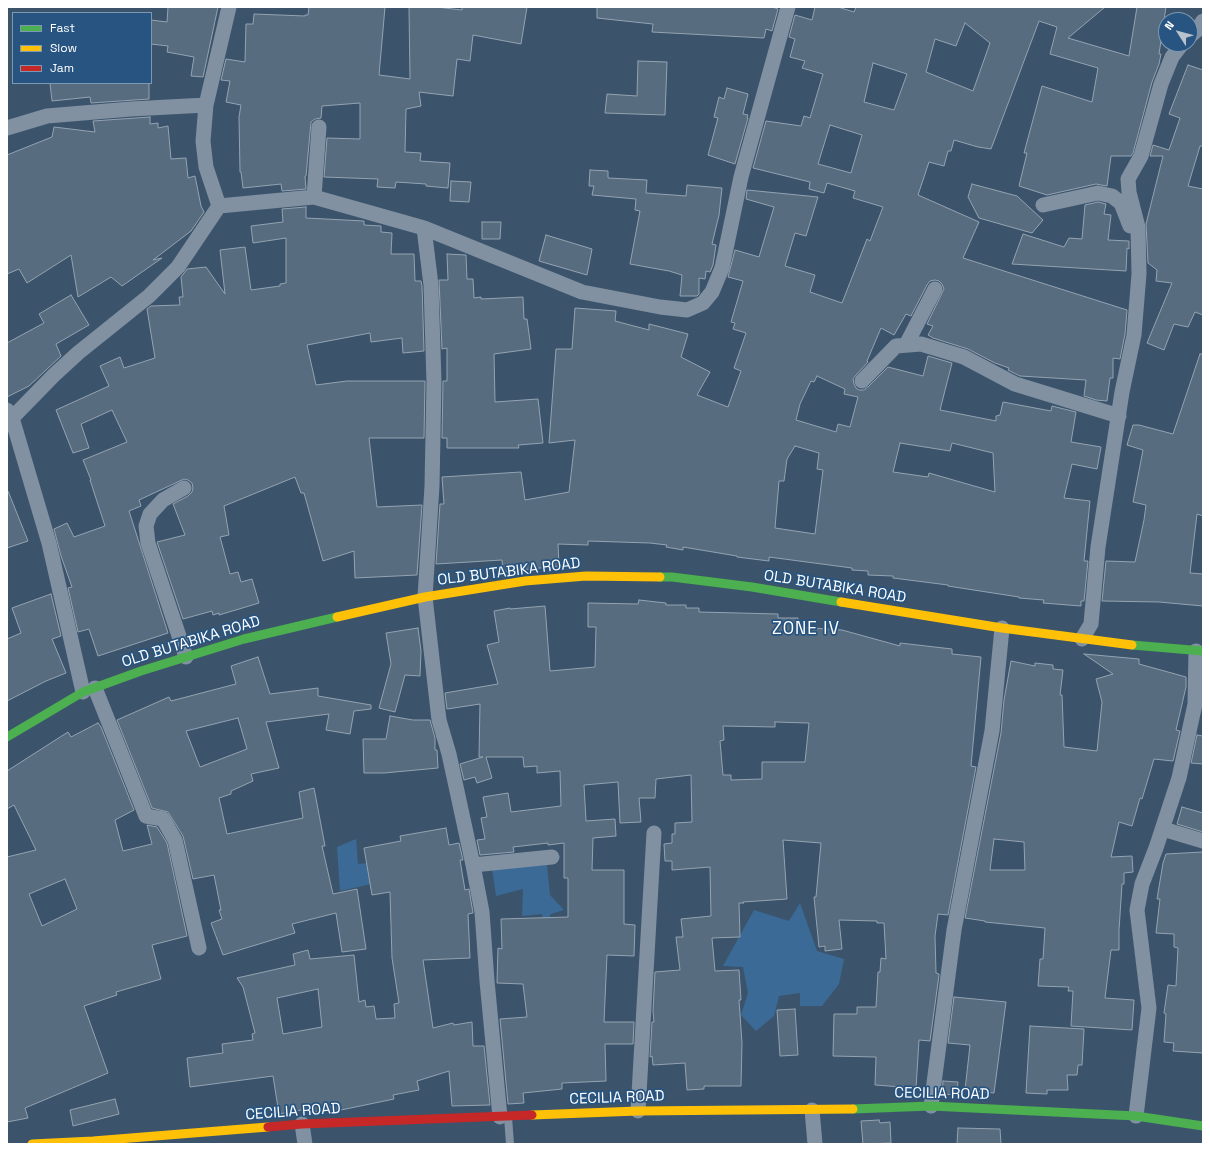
<!DOCTYPE html>
<html>
<head>
<meta charset="utf-8">
<style>
	body { margin:0 }
	#map { position:relative; width:1210px; height:1151px; overflow:hidden; background:#3b546c; font-family:"Space Grotesk",sans-serif }
	canvas { display:block }
	.frame { position:absolute; inset:0; border:8px solid #fff; pointer-events:none }
	.legend { position:absolute; left:12px; top:12px; width:140px; height:72px; box-sizing:border-box; background:#275480; border:1px solid #7d98b3; margin:0; padding:5px 7px; list-style:none; font-size:12px; color:#fff }
	.legend li { display:flex; align-items:center; gap:8px; height:20px }
	.legend b { width:20px; border:1px solid #7d98b3 }
	.north { position:absolute; left:1158px; top:12px; width:40px; height:40px; box-sizing:border-box; background:#275480; border:1px solid #7d98b3; border-radius:50%; rotate:306deg; font-size:11px; font-weight:700; line-height:16px; text-align:center; color:#fff }
	.north::after { content:''; display:block; margin:auto; width:14px; height:18px; background:#bac3cc; clip-path:polygon(50% 0,100% 100%,50% 72%,0 100%) }
</style>
</head>
<body>
<div id="map">
<canvas width="1210" height="1151"></canvas>
<div class="frame"></div>
<ul class="legend">
<li><b style="height:5px;background:#4caf50"></b>Fast</li>
<li><b style="height:5px;background:#ffc107"></b>Slow</li>
<li><b style="height:5px;background:#c62828"></b>Jam</li>
</ul>
<div class="north">N</div>
</div>
<script>
const c = document.querySelector('canvas').getContext('2d');
c.lineJoin = 'round';
function fill(path, color) { c.fillStyle = color; c.fill(path, 'evenodd'); }
const toPath = rows => new Path2D(rows.map(r => 'M' + r).join(''));
function stroke(path, color, width, dash) { c.strokeStyle = color; c.lineWidth = width; c.lineCap = dash ? 'butt' : 'round'; c.setLineDash(dash || []); c.stroke(path); }
function drawText(font, color, halo, rows, align = 'center') {
  c.font = font + ' "Space Grotesk",sans-serif'; c.lineWidth = 3.5; c.setLineDash([]); c.textBaseline = 'middle'; c.strokeStyle = halo; c.fillStyle = color; for (const [text, x, y, turn = 0] of rows) {
    c.save(); c.translate(x, y); c.rotate((+turn || 0) * Math.PI / 180); c.textAlign = isNaN(turn) ? turn : align; if (halo) c.strokeText(text, 0, 0); c.fillText(text, 0, 0); c.restore();
  }
}
fill(toPath([
	[356,839,358,864,369,863,371,884,340,891,337,847],
	[547,865,550,895,564,910,551,914,544,928,542,914,522,916,523,889,496,896,492,868],
	[800,903,817,951,844,959,839,984,822,1006,800,1006,800,993,779,996,774,1016,756,1031,741,1015,748,993,743,967,723,966,754,910,789,921]
]), '#3b6a96');
const building = toPath([
	[168,7,218,7,203,77,191,76,194,57,167,52,168,46,151,44,151,20,167,22,168,7],
	[309,7,385,7,379,75,410,79,409,7,436,7,462,10,462,7,527,7,521,44,473,35,470,61,457,59,453,96,419,92,421,106,406,109,405,152,421,153,420,161,450,163,448,188,426,186,426,184,396,182,395,188,377,187,378,179,324,177,327,138,360,139,360,103,322,106,321,118,315,119,311,122,306,176,305,176,306,189,282,191,281,184,243,188,241,172,240,172,239,117,241,105,226,102,230,81,221,80,226,59,245,62,246,24,253,24,254,14,305,16,305,15,308,15,309,7],
	[597,7,772,7,778,9,772,31,766,29,764,38,652,32,653,24,597,18,597,7],
	[815,7,838,7,854,12,856,7,1105,7,1068,38,1129,56,1137,7,1166,7,1159,54,1161,54,1159,64,1152,82,1133,153,1131,156,1111,156,1107,186,1096,184,1047,195,1019,186,1027,153,1024,153,1042,86,1092,102,1098,68,1050,54,1057,27,1039,21,991,149,978,147,954,140,951,151,948,151,944,166,929,162,918,195,979,222,963,258,1127,310,1125,334,1120,359,1113,358,1113,378,1110,378,1107,401,1096,400,1084,396,1086,380,1020,376,1008,370,1009,368,995,363,968,349,933,338,928,335,933,326,927,324,944,289,942,284,939,281,935,280,930,281,927,285,911,316,906,314,894,335,881,328,867,361,868,362,856,375,853,379,854,384,856,388,859,390,864,390,868,387,888,367,923,376,928,356,952,363,940,410,996,421,996,416,1000,415,1003,402,1051,411,1052,406,1076,412,1071,442,1101,447,1097,469,1072,464,1064,498,1090,501,1084,561,1088,561,1084,601,1081,601,1081,606,1043,603,1044,600,1019,598,1019,597,948,586,948,585,893,578,893,576,868,575,868,571,852,570,852,568,769,557,769,561,737,557,737,556,683,547,683,550,666,547,667,545,650,543,588,541,588,545,558,544,559,566,512,571,503,572,502,560,436,564,440,504,444,504,442,477,521,472,525,500,569,492,575,440,549,443,556,349,572,349,575,308,616,311,615,321,649,330,649,324,688,334,681,357,710,372,697,395,728,407,741,371,734,368,746,333,733,329,735,323,731,322,743,281,728,277,735,250,759,257,774,207,746,199,747,190,818,197,806,236,795,233,785,266,815,275,810,292,842,303,867,239,870,241,883,207,853,198,855,191,827,183,824,193,809,189,810,182,753,168,766,121,801,126,804,116,810,118,823,74,802,68,805,61,790,57,795,39,789,37,795,15,812,20,815,7],
	[965,23,990,43,973,91,926,72,935,39,956,46,965,23],
	[873,63,907,74,894,110,864,102,873,63],
	[830,125,862,135,851,173,818,164,830,125],
	[817,376,845,389,844,394,858,397,850,427,838,424,836,432,796,420,800,404,811,381,814,382,817,376],
	[900,443,950,451,952,443,993,453,995,492,929,473,928,477,893,472,900,443],
	[795,446,819,453,817,469,823,470,815,534,775,528,779,481,784,481,787,459,795,446],
	[638,61,667,62,665,115,605,113,607,94,637,96,638,61],
	[1188,65,1203,70,1203,146,1200,146,1188,186,1203,189,1203,315,1195,312,1188,327,1174,324,1164,350,1147,343,1172,283,1156,281,1157,270,1148,263,1146,224,1163,156,1150,156,1153,145,1169,150,1180,118,1169,114,1188,65],
	[50,83,149,83,149,99,91,103,90,97,52,101,50,83],
	[727,88,748,94,743,114,748,115,747,118,748,118,735,164,708,155,718,118,714,117,719,97,724,99,727,88],
	[150,117,150,124,158,123,158,128,168,126,171,159,186,158,188,178,195,176,201,206,204,212,191,231,153,260,162,258,122,286,111,277,78,297,71,255,27,283,19,269,7,274,7,155,52,137,54,127,95,132,93,121,150,117],
	[590,170,608,171,608,178,647,180,646,193,686,196,687,185,722,188,719,215,712,244,716,245,713,265,710,272,706,271,705,279,699,278,699,294,697,296,680,296,682,275,669,271,630,264,640,211,635,210,636,199,592,195,594,186,589,186,590,170],
	[451,181,471,182,469,202,450,201,451,181],
	[972,184,1017,196,1043,220,1032,233,979,218,968,197,972,184],
	[1098,202,1106,204,1104,214,1111,215,1108,240,1129,241,1129,249,1127,248,1126,271,1012,264,1023,234,1064,247,1069,238,1082,239,1085,205,1098,202],
	[306,207,306,218,364,221,364,225,381,226,381,232,392,233,391,254,414,254,415,281,421,281,422,286,424,351,403,353,402,338,371,342,370,333,307,345,316,385,347,381,425,381,424,438,369,438,377,507,422,505,417,575,355,578,354,551,323,561,304,493,301,493,295,477,224,506,229,535,220,537,230,574,238,572,241,582,252,579,259,603,219,615,219,613,213,615,212,611,183,619,157,542,185,535,173,504,188,496,192,492,193,488,192,483,188,480,184,479,139,500,141,506,129,511,168,633,98,656,89,629,78,632,68,588,72,587,61,556,54,529,67,523,74,537,105,526,90,480,91,480,83,460,127,442,112,410,81,424,89,448,73,453,56,410,109,386,100,366,120,357,124,368,155,358,147,309,151,306,180,305,179,297,183,297,181,277,187,269,206,267,225,294,220,250,245,247,251,290,280,286,280,284,286,283,286,238,253,243,251,226,283,222,282,209,306,207],
	[482,222,501,222,500,239,482,239,482,222],
	[546,235,592,249,587,275,539,261,546,235],
	[447,254,466,255,467,279,473,279,474,298,481,297,481,299,523,297,524,319,527,319,531,349,494,354,495,402,538,399,543,443,518,445,519,448,447,448,447,438,442,438,443,381,447,381,447,348,442,349,439,280,448,280,447,254],
	[71,295,89,325,56,344,61,356,29,386,7,397,7,343,44,323,39,314,71,295],
	[1200,354,1203,354,1203,516,1197,514,1190,573,1203,574,1203,606,1159,602,1102,601,1106,561,1135,562,1144,520,1146,505,1133,502,1143,450,1127,445,1133,425,1139,425,1173,434,1200,354],
	[7,491,8,491,28,541,7,548,7,491],
	[51,594,61,636,52,639,66,673,46,681,7,701,7,639,21,633,12,608,51,594],
	[639,600,666,603,666,605,686,605,686,608,699,608,699,612,778,614,778,618,798,618,798,627,842,630,900,646,900,643,952,649,952,654,981,657,971,766,976,767,948,915,938,914,935,936,936,973,939,974,939,975,930,1041,919,1040,916,1088,875,1085,876,1057,833,1056,834,1014,857,1014,857,1007,876,1007,878,972,880,972,881,958,886,959,884,923,877,923,877,921,839,920,842,949,825,951,825,946,819,947,814,897,816,897,821,843,783,840,787,899,743,902,744,903,739,903,740,937,712,938,715,971,739,970,741,1000,739,1000,742,1043,741,1086,704,1086,704,1089,687,1090,685,1063,653,1065,652,1056,650,1057,652,1022,654,1022,653,1011,655,972,680,970,676,937,683,937,681,919,711,916,710,867,672,870,672,861,665,861,664,844,672,843,672,834,675,834,675,823,692,822,691,775,656,779,655,798,639,798,641,822,620,823,618,782,584,785,586,821,615,819,616,836,593,838,592,870,624,870,624,924,635,925,634,956,607,955,604,1022,634,1022,633,1044,605,1044,606,1081,562,1083,562,1089,523,1093,524,1103,508,1104,500,1019,527,1017,523,984,497,983,498,948,502,949,501,919,568,917,568,878,564,878,564,843,548,845,548,843,513,847,514,852,480,855,477,840,485,839,481,818,487,817,483,797,508,793,511,812,561,806,560,771,537,773,537,766,524,767,523,757,486,757,492,778,477,783,475,777,464,780,460,764,483,757,479,757,480,704,447,709,445,693,498,684,487,645,499,642,494,611,510,608,510,609,545,606,550,671,595,667,596,627,588,627,588,603,638,604,639,600],
	[775,722,809,723,805,762,762,762,762,779,731,780,731,775,723,775,720,741,724,740,723,726,775,727,775,722],
	[418,628,421,651,420,676,405,675,395,712,379,708,391,664,386,633,418,628],
	[1084,654,1139,659,1139,664,1186,677,1186,687,1176,730,1180,731,1173,761,1154,759,1142,799,1140,798,1132,826,1119,822,1111,857,1132,856,1133,872,1124,873,1124,884,1122,884,1119,930,1119,950,1111,950,1105,998,1134,1000,1132,1030,1071,1026,1073,991,1068,991,1069,987,1038,986,1040,959,1043,959,1045,928,985,922,985,921,965,918,1001,733,1004,700,1011,661,1035,666,1035,663,1053,665,1053,669,1063,670,1060,695,1062,695,1064,747,1097,751,1102,702,1096,679,1113,674,1084,654],
	[994,839,1024,842,1025,870,990,870,994,839],
	[258,657,270,694,318,688,318,696,371,705,371,709,354,711,350,734,326,730,329,714,266,722,279,768,251,774,253,781,231,791,231,794,219,798,227,834,303,818,299,792,314,788,325,846,322,846,333,894,357,889,366,949,342,952,336,913,292,924,295,933,223,955,211,923,222,919,219,910,221,910,214,875,193,879,183,836,168,812,152,808,117,720,169,697,171,701,236,684,231,666,258,657],
	[238,718,247,749,200,767,186,731,238,718],
	[390,716,413,720,430,720,435,738,435,750,437,750,438,768,384,773,364,773,363,739,386,739,390,716],
	[98,723,101,727,134,810,115,820,123,851,152,844,147,825,157,827,167,843,187,936,152,945,161,979,116,992,117,995,84,1006,108,1073,25,1108,28,1118,7,1122,7,857,36,850,14,805,7,809,7,771,68,732,71,737,98,723],
	[65,879,77,909,42,926,29,894,65,879],
	[1197,735,1203,736,1203,764,1191,763,1197,735],
	[1182,807,1203,813,1203,832,1177,824,1182,807],
	[446,828,449,845,459,843,463,860,460,860,465,890,469,889,473,913,468,914,470,958,423,960,433,1028,453,1023,454,1025,472,1022,473,1046,484,1046,490,1105,452,1106,449,1071,417,1081,419,1090,393,1095,394,1099,341,1110,313,1112,312,1108,279,1114,273,1076,190,1087,187,1058,223,1053,222,1044,253,1040,252,1034,255,1033,243,987,237,978,295,965,293,954,308,950,310,959,354,955,359,1002,365,1000,366,1007,374,1006,376,1019,395,1018,394,1004,399,1003,392,958,390,892,372,895,364,848,401,841,400,836,446,828],
	[318,989,322,1027,283,1034,277,998,318,989],
	[1203,852,1203,1053,1173,1051,1174,1043,1164,1042,1166,1014,1164,1013,1168,985,1176,986,1178,948,1174,947,1174,934,1156,933,1160,899,1157,899,1163,863,1166,854,1203,852],
	[954,997,1006,1002,994,1093,965,1090,970,1045,948,1043,954,997],
	[795,1009,798,1055,780,1056,777,1010,795,1009],
	[1030,1026,1084,1029,1082,1065,1078,1065,1077,1075,1067,1075,1068,1090,1047,1090,1047,1094,1026,1093,1030,1026],
	[943,1081,958,1082,957,1095,942,1094,943,1081],
	[115,1099,119,1114,73,1126,70,1110,115,1099],
	[879,1120,880,1123,890,1122,891,1143,863,1144,861,1121,879,1120],
	[958,1128,1000,1129,1001,1144,957,1144,958,1128]
]);
fill(building, '#586c7f');
stroke(building, '#94a3b1', 1);
stroke(toPath([
	[508,1117,510,1144]
]), '#8191a2', 8);
stroke(toPath([
	[1190,36,1197,30,1203,21],
	[7,128,47,116,131,109,206,105],
	[314,197,319,127],
	[1043,205,1098,193,1112,196,1121,203,1130,226],
	[219,206,314,197,424,228,431,285,434,382,432,486,425,597,439,720,449,754,473,865,482,912,487,981,500,1117],
	[424,228,582,292,660,307,687,310,703,303,712,292,722,268,741,177,788,7],
	[906,345,935,289],
	[862,381,896,346,921,344,964,357,1015,384,1119,416],
	[7,410,12,418,49,543,83,692],
	[12,418,54,375,78,353,149,296,178,267,219,206,206,167,203,141,206,105,229,7],
	[184,488,163,500,150,514,146,526,148,543,186,657],
	[1082,639,1091,624,1098,547,1109,476,1122,392,1134,335,1139,274,1138,227,1129,192,1128,179,1141,156,1161,84,1172,57,1182,44],
	[95,688,146,816,163,819,175,840,199,948],
	[1163,829,1203,841],
	[473,865,552,857],
	[931,1106,954,930,992,731,1002,628],
	[812,1110,815,1144],
	[638,1111,654,833],
	[1136,1116,1149,1008,1137,910,1142,884,1156,848,1179,778,1195,704,1196,651],
	[302,1124,305,1144]
]), '#8191a2', 15);
stroke(toPath([
	[660,577,672,577,752,587,841,602],
	[1132,645,1203,651],
	[7,737,83,692,141,671,244,639,337,617],
	[853,1109,931,1106,1136,1116,1203,1126]
]), '#4caf50', 9);
stroke(toPath([
	[841,602,1002,628,1132,645],
	[337,617,425,597,525,581,586,576,660,577],
	[532,1115,638,1111,853,1109],
	[32,1144,93,1141,268,1127]
]), '#ffc107', 9);
stroke(toPath([
	[268,1127,302,1124,532,1115]
]), '#c62828', 9);
drawText('15px', '#fff', '#275480', [
	["OLD BUTABIKA ROAD",509,572,-7],
	["OLD BUTABIKA ROAD",835,587,9],
	["OLD BUTABIKA ROAD",191,642,-17],
	["CECILIA ROAD",942,1094,1],
	["CECILIA ROAD",617,1098,-2],
	["CECILIA ROAD",293,1112,-4]
]);
c.letterSpacing = '1px';
drawText('17px', '#fff', '#275480', [
	["ZONE IV",806,629]
]);
c.letterSpacing = '0px';
</script>
</body>
</html>
